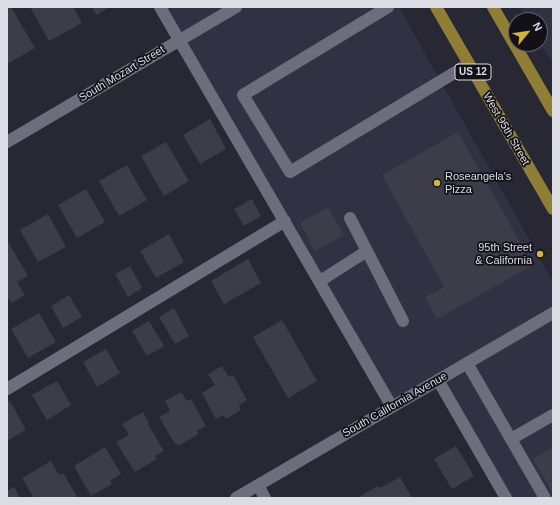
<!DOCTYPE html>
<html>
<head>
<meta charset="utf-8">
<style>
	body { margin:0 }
	#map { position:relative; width:560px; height:505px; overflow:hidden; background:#272834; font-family:Helvetica,sans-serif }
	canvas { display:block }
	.frame { position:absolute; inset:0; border:8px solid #dbdce4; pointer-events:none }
	.north { position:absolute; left:508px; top:12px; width:40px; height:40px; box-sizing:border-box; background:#111117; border:1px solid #626269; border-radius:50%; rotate:61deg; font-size:11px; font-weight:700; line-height:16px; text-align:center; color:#dbdce4 }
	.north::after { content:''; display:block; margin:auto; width:14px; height:18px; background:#d8b434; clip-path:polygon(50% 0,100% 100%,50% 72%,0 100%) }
</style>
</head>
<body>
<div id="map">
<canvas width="560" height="505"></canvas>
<div class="frame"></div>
<div class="north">N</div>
</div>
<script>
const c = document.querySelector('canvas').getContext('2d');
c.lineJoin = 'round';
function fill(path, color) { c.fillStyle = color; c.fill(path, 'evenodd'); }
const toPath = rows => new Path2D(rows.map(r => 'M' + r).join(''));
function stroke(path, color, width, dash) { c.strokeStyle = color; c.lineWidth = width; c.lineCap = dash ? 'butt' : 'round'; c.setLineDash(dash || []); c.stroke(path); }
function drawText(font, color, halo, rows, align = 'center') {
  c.font = font + ' Helvetica,sans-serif'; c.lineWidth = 3.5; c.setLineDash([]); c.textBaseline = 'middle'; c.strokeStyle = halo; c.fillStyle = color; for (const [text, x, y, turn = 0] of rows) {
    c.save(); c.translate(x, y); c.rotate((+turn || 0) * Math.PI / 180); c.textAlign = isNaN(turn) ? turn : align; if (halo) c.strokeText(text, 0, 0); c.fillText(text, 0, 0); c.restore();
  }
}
fill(toPath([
	[155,7,399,7,553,282,553,498,500,498,437,389,391,414],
	[520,7,553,7,553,64,540,42,540,20,528,20]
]), '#303142');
fill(toPath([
	[7,7,11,7,35,48,7,64],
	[30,7,73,7,82,23,49,41],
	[92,7,110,7,96,15],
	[210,119,226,149,200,164,183,135],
	[458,132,533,265,437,319,425,297,444,287,382,175],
	[166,142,189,181,164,196,141,156],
	[127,165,147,200,119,216,99,181],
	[86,189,105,222,77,238,58,205],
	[252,199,261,216,244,226,234,209],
	[328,207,344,235,315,251,300,223],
	[48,214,66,247,38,262,20,230],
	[169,234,184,262,156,278,140,251],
	[7,240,28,276,17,282,25,295,11,303,7,296],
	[248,259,261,283,224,304,211,281],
	[130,266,142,288,128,297,115,274],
	[69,295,82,317,63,328,51,306],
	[174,308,189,336,175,344,159,317],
	[39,313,56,342,28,358,11,329],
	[282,320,317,381,288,398,253,337],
	[149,321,164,346,147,356,132,331],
	[106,349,120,373,97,387,83,362],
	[222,366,229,377,233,375,247,400,239,405,241,410,226,419,223,415,216,419,202,393,215,385,208,374],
	[57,381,71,405,47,420,32,395],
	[181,392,187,401,191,399,206,426,197,431,199,434,178,446,176,443,175,444,159,417,170,411,165,401],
	[10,401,26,430,7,441,7,402],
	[143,412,149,423,148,424,164,451,155,456,157,459,135,472,116,442,129,435,122,424],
	[456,446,474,476,452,489,434,459],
	[105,447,121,474,110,481,112,484,91,496,74,466],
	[553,447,553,494,533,459],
	[51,461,59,475,63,473,78,498,34,498,22,478],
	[400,477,412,498,357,498,378,486,380,488],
	[14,487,20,498,7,498,7,491]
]), '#3c3d49');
stroke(toPath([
	[160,7,392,407],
	[388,7,243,95,290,172,469,64],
	[350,218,403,321],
	[320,281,367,251],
	[467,363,545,498],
	[438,380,506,498],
	[7,389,285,221],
	[511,439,553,415]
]), '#6c6e7b', 12);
stroke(toPath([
	[7,142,236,7],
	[258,485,265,498],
	[236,498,553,313]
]), '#6c6e7b', 12);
stroke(toPath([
	[436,7,553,209],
	[493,7,553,111]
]), '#907e37', 12);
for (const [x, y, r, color] of [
	[437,183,4,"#d8b434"],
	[540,254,4,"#d8b434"]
]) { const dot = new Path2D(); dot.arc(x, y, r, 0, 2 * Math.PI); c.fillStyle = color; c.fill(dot); stroke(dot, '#111117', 1.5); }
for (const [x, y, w] of [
	[473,72,36]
]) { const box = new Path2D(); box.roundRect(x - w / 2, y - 8, w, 16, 3); c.fillStyle = '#111117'; c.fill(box); stroke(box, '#dbdce4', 1); }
drawText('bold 10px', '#dbdce4', null, [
	["US 12",473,72]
]);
drawText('11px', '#dbdce4', '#111117', [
	["South Mozart Street",122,74,-31],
	["West 95th Street",506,129,60],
	["South California Avenue",395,405,-30]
]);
drawText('11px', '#dbdce4', '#111117', [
	["Roseangela's",445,177],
	["Pizza",445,190],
	["95th Street",532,248,"right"],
	["& California",532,261,"right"]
], 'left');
</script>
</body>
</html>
